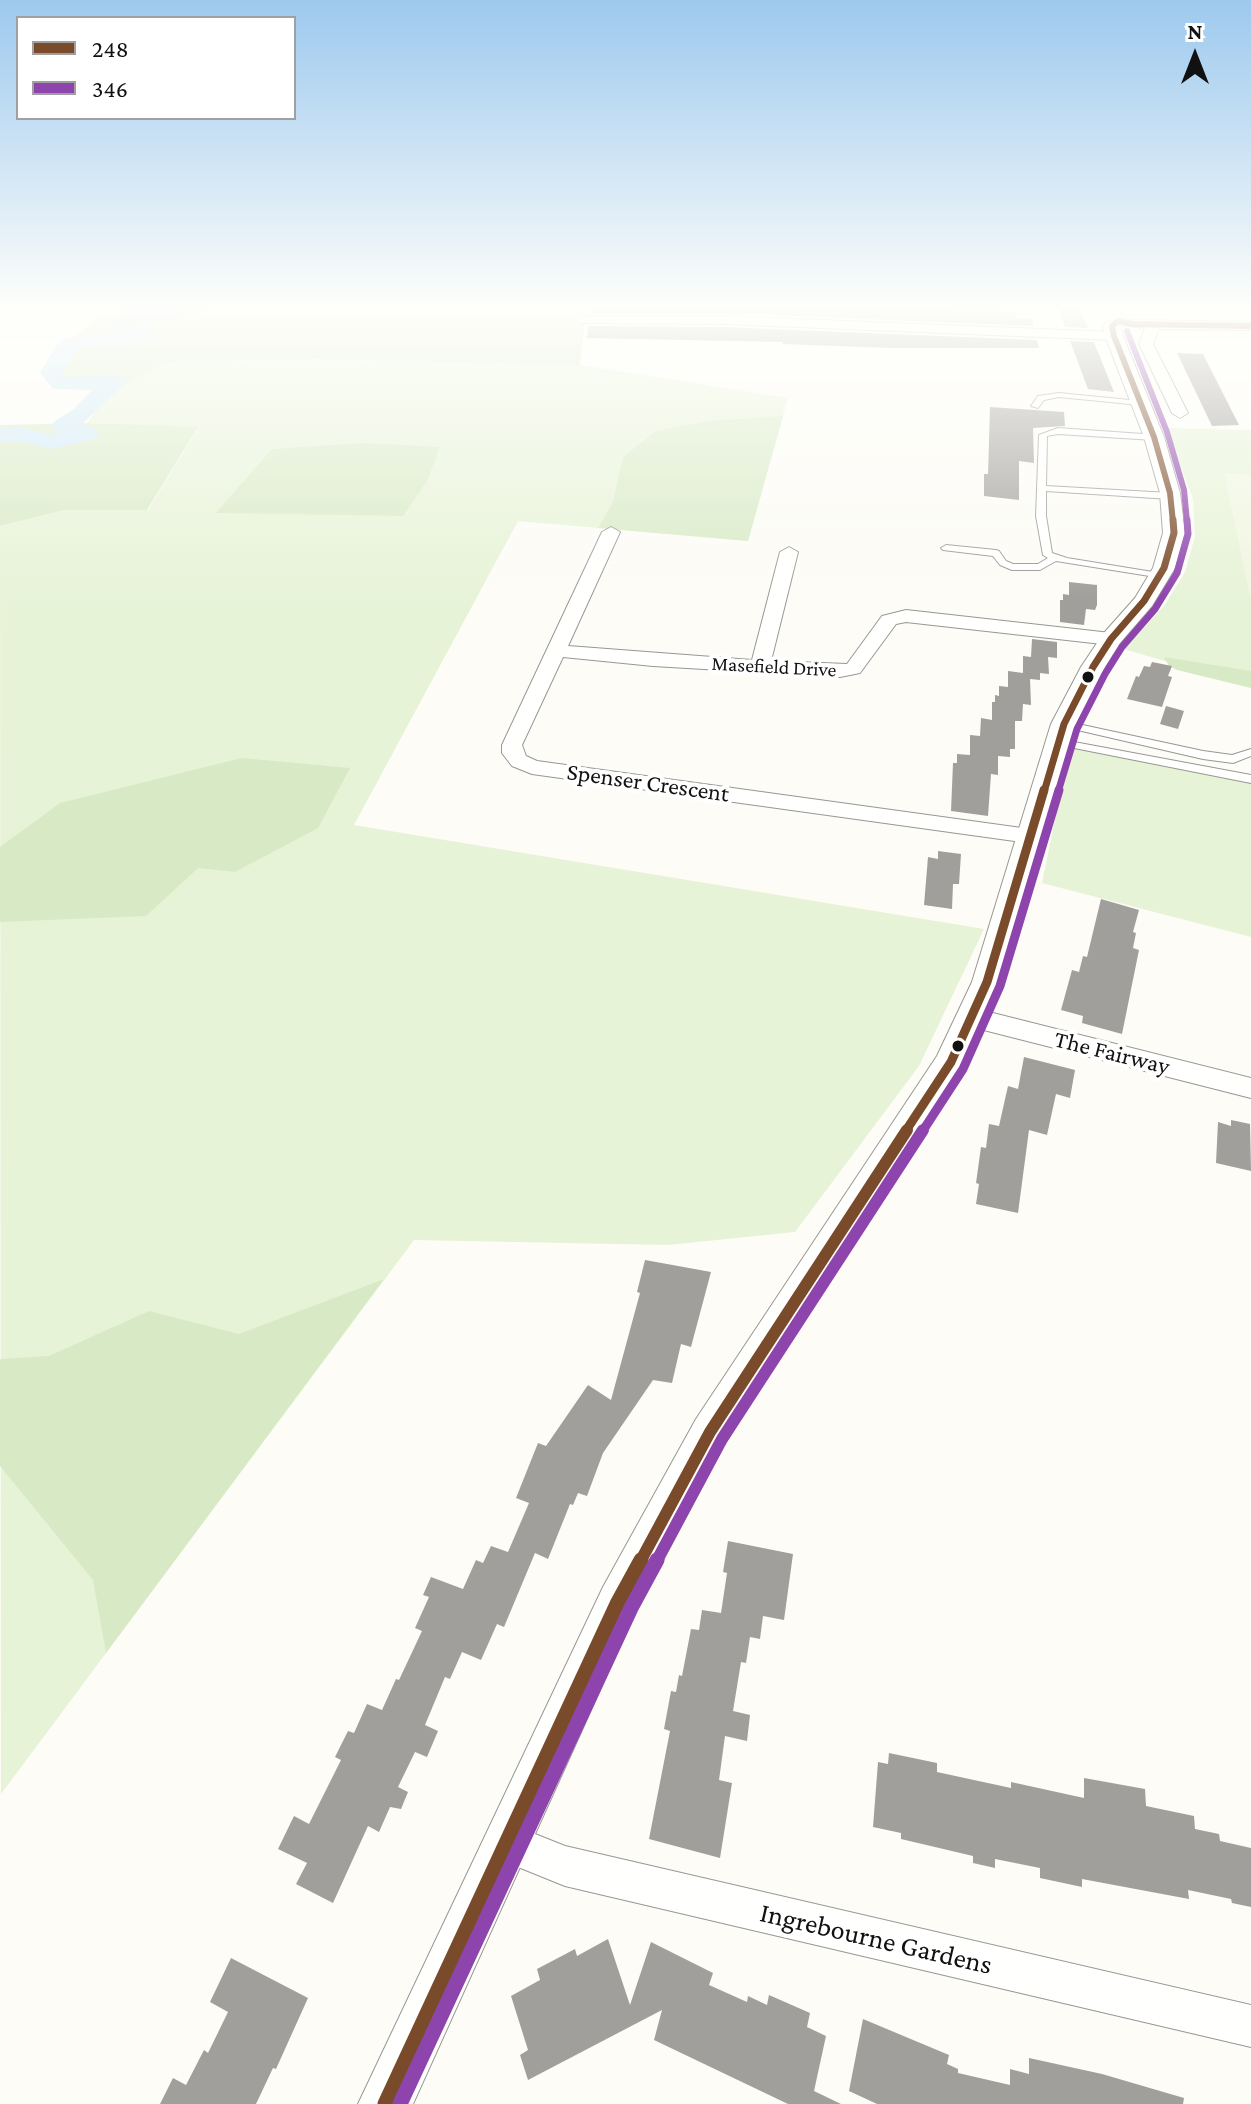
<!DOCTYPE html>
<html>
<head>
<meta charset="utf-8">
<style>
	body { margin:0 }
	#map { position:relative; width:1251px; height:2104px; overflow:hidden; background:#fdfcf7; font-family:"Crimson Pro",serif }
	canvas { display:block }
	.legend { position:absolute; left:16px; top:16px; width:280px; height:104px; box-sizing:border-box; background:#fff; border:2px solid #a0a0a0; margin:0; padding:10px 14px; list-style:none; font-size:24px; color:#111 }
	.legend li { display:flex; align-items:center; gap:16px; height:40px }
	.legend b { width:40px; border:2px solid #a0a0a0 }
	.north { position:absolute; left:1155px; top:16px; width:80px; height:80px; -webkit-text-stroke:6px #fff; paint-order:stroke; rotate:0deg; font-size:22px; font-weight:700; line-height:32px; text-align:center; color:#111 }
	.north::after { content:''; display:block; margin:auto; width:28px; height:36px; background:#111; clip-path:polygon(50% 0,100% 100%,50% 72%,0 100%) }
</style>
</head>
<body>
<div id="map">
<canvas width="1251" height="2104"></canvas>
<ul class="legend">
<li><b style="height:10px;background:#7a4b2a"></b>248</li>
<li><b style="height:10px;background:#8e44ad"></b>346</li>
</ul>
<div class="north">N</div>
</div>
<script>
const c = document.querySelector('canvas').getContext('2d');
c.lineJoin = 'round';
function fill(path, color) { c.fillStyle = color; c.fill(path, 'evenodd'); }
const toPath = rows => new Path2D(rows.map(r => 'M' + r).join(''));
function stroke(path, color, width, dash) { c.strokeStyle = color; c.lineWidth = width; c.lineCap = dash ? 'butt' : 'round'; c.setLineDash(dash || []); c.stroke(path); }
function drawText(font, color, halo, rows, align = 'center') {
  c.font = font + ' "Crimson Pro",serif'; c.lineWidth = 8; c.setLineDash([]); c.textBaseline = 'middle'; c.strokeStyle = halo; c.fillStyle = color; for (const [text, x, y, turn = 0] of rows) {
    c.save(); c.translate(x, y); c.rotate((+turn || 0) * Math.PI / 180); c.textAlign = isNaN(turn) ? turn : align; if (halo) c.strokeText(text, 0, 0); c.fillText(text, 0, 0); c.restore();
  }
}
fill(toPath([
	[305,359,580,365,788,398,748,541,518,521,354,825,984,929,919,1066,795,1232,668,1245,414,1240,1,1794,0,526,65,510,148,510,198,428,87,423,108,394,167,362],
	[1166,428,1251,430,1251,680,1225,679,1124,649,1164,606,1185,572,1195,536,1193,499],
	[1071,741,1251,775,1251,937,1042,883]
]), '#e7f3d7');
fill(toPath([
	[129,307,586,307,580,365,305,359,167,362,108,394,67,383,53,367,59,349,98,318],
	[783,416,748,541,598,528,613,502,623,457,656,431,708,421],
	[87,423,198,427,147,510,65,510,0,526,0,425],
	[363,443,440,447,427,481,403,516,216,513,272,449],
	[1164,657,1251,671,1251,688,1177,670,1169,666],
	[242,758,350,768,318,828,235,872,198,868,146,916,0,922,0,847,60,803],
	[384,1279,106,1653,93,1580,0,1466,0,1359,49,1356,149,1311,239,1334]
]), '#d8eac5');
fill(toPath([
	[1224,473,1251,475,1251,596,1250,596]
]), '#f0f6e1');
fill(toPath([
	[129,307,211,307,208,311,172,319,137,319,133,323,136,324,151,328,154,333,151,338,129,346,106,345,79,349,73,355,63,372,67,377,116,375,124,377,127,382,82,424,95,429,98,434,95,439,51,449,20,441,0,442,0,428,20,427,51,435,59,433,51,426,55,421,74,409,92,390,53,389,40,373,56,346,64,339,119,332,110,323,124,309,129,307]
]), '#cde8f7');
fill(toPath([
	[590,307,890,307,1003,311,1016,313,1017,319,1032,319,1034,326,724,313,590,313],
	[1058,307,1079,307,1088,328,1065,327],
	[588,326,724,327,1037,340,1039,348,892,348,783,344,783,342,587,338],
	[1070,341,1094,342,1114,392,1088,389],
	[1177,353,1203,354,1239,425,1212,426],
	[990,407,1064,412,1065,426,1033,428,1034,463,1019,461,1019,500,984,496,984,474,988,474],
	[1069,582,1097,585,1097,605,1095,610,1086,609,1084,625,1060,622,1060,600,1063,600,1063,594,1069,595],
	[1032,639,1057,642,1057,658,1048,657,1049,674,1040,673,1040,680,1030,679,1031,705,1023,704,1022,721,1015,721,1015,749,1010,749,1010,757,998,756,998,775,991,774,988,816,951,811,953,763,957,763,957,754,970,755,970,735,980,736,981,718,992,720,992,702,995,702,995,695,999,696,999,686,1008,687,1008,671,1023,673,1023,656,1031,657],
	[1152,662,1172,666,1168,676,1172,677,1162,707,1127,699,1136,676,1139,677,1144,666,1150,667],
	[1166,706,1184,711,1178,729,1160,724],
	[938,851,961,854,959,884,953,884,952,909,924,905,928,857,938,859],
	[1101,899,1139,910,1133,932,1136,933,1133,948,1139,950,1122,1034,1082,1023,1083,1016,1061,1010,1072,970,1079,972,1083,956,1087,957],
	[1024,1057,1075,1070,1070,1098,1056,1094,1047,1135,1029,1130,1018,1213,976,1204,979,1184,976,1183,981,1147,986,1148,989,1124,999,1126,1008,1086,1018,1089],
	[1231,1120,1250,1124,1251,1171,1216,1163,1218,1122,1231,1126],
	[645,1260,711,1272,691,1347,681,1344,672,1383,653,1380,603,1453,587,1496,578,1493,573,1505,570,1504,548,1559,535,1553,504,1627,497,1624,481,1660,462,1652,450,1679,445,1677,425,1725,438,1731,427,1757,415,1752,398,1787,408,1792,401,1809,390,1807,379,1832,368,1826,333,1903,296,1884,307,1863,278,1849,294,1816,309,1824,341,1760,335,1757,348,1731,354,1733,367,1704,382,1710,396,1679,399,1680,422,1631,415,1628,429,1597,423,1595,431,1577,463,1589,476,1560,483,1563,491,1546,508,1552,529,1503,516,1498,538,1443,546,1446,588,1385,611,1400,640,1293,637,1292],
	[728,1541,793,1554,784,1620,763,1616,760,1639,750,1637,746,1663,741,1662,733,1711,750,1715,747,1741,725,1736,719,1780,732,1783,720,1858,649,1839,670,1731,664,1729,671,1691,676,1692,679,1675,682,1676,691,1629,699,1630,702,1610,721,1613,727,1573,723,1572],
	[889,1753,937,1763,937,1772,1011,1788,1011,1782,1084,1798,1084,1778,1145,1789,1146,1806,1194,1816,1195,1829,1219,1834,1220,1841,1251,1848,1251,1907,1232,1903,1231,1899,1188,1890,1189,1899,1082,1879,1082,1887,1040,1878,1040,1868,995,1859,995,1868,973,1863,973,1856,901,1839,901,1833,873,1827,878,1762,888,1764],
	[608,1939,630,2005,651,1942,713,1973,709,1985,747,2002,748,1996,767,2005,769,1995,810,2013,807,2027,826,2036,814,2091,841,2104,788,2104,654,2040,662,2010,528,2080,520,2055,528,2050,511,1996,540,1980,537,1969,575,1949,577,1956],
	[231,1958,308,1998,276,2069,273,2068,256,2104,160,2104,173,2078,186,2085,204,2050,208,2053,228,2012,210,2002],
	[863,2019,949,2055,947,2064,958,2069,958,2073,1010,2085,1010,2069,1029,2074,1029,2058,1102,2074,1184,2098,1183,2104,877,2104,849,2091]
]), '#a19f9c');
const service = toPath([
	[1059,393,1140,401,1144,403,1140,405,1059,397,1044,400,1038,408,1031,406,1038,396,1059,393],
	[1058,428,1157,435,1158,437,1154,440,1058,434,1047,436,1046,486,1170,493,1175,496,1170,499,1046,491,1046,516,1052,553,1067,558,1159,573,1164,576,1162,578,1056,561,1040,570,1012,570,1000,565,993,556,943,550,941,548,946,545,996,550,999,551,1006,561,1013,564,1038,564,1048,558,1043,555,1036,516,1039,435,1058,428],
	[1064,721,1203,751,1232,755,1251,749,1251,756,1233,763,1203,759,1060,726,1060,722,1064,721],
	[1058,739,1251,775,1251,783,1054,744,1052,742,1058,739]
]);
const minor = toPath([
	[585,316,724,316,1114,332,1121,336,1114,340,724,324,580,323,578,320,585,316],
	[1118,317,1133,320,1251,322,1251,330,1159,329,1153,344,1188,413,1180,418,1172,413,1139,344,1145,328,1113,324,1111,321,1118,317],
	[611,527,620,532,568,646,752,660,780,552,789,547,798,552,771,661,847,664,882,616,906,610,1111,633,1121,639,1111,645,906,622,896,624,860,673,840,677,653,666,563,657,522,745,526,756,537,761,1029,829,1037,831,1040,836,1037,841,1029,843,532,774,512,766,502,753,502,745,602,532,611,527],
	[973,1008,1251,1078,1251,1098,964,1025,960,1018,964,1011,973,1008],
	[505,1822,565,1846,1251,2005,1251,2047,565,1886,491,1856,485,1842,491,1828,505,1822]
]);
const tertiary = toPath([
	[1100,307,1117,307,1126,321,1121,327,1123,336,1164,437,1180,493,1185,533,1175,568,1152,606,1120,643,1105,667,1077,724,1002,982,967,1062,724,1445,633,1617,413,2104,358,2104,603,1587,696,1419,937,1056,972,982,1051,724,1081,667,1103,634,1135,598,1153,568,1163,533,1160,493,1144,437,1105,336,1103,326,1109,320,1100,307]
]);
stroke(service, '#979795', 2);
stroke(minor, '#979795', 2);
stroke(tertiary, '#979795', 2);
fill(service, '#fffffe');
fill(minor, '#fffffe');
fill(tertiary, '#fffffe');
stroke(toPath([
	[1118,321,1133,324,1251,326],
	[1118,321,1112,326,1114,336,1154,437,1170,493,1173,522]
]), '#7a4b2a', 6);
stroke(toPath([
	[1044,792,1064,724,1093,667,1111,639,1144,601,1164,568,1174,533,1173,520]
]), '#7a4b2a', 7);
stroke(toPath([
	[905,1132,951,1062,987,982,1044,790]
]), '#7a4b2a', 9);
stroke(toPath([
	[640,1562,710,1432,907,1130]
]), '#7a4b2a', 12);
stroke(toPath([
	[385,2104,618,1602,641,1560]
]), '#7a4b2a', 15);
stroke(toPath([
	[1127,331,1167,432,1184,490,1187,522]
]), '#8e44ad', 6);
stroke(toPath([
	[1058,792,1077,729,1105,674,1122,647,1155,609,1177,573,1188,534,1187,520]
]), '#8e44ad', 7);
stroke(toPath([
	[922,1132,963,1069,1000,986,1059,790]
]), '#8e44ad', 9);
stroke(toPath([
	[656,1562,722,1439,923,1130]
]), '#8e44ad', 12);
stroke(toPath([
	[400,2104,631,1608,657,1560]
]), '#8e44ad', 15);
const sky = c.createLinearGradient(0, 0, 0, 602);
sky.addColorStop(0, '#9dc9ee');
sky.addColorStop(0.51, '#fefefb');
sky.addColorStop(1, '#fefefb00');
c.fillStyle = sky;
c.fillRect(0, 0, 1251, 602);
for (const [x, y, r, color] of [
	[1088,677,7,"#111"],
	[958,1046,7,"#111"]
]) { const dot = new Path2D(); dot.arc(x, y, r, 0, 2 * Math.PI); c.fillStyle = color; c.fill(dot); stroke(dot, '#fff', 3); }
drawText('20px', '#111', '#fff', [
	["Masefield Drive",774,667,3]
]);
drawText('24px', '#111', '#fff', [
	["Spenser Crescent",648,783,8],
	["The Fairway",1112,1053,14]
]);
drawText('28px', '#111', '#fff', [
	["Ingrebourne Gardens",876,1939,13]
]);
</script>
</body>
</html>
